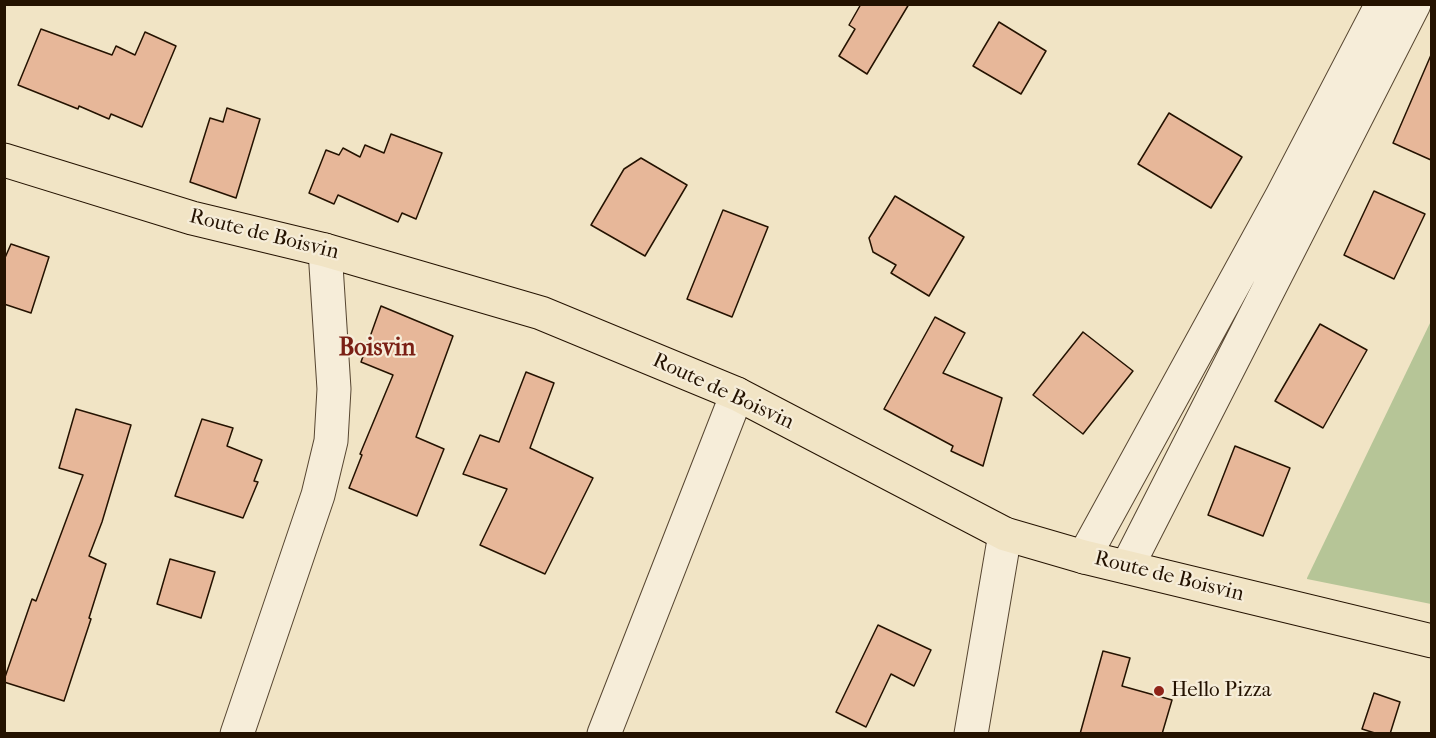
<!DOCTYPE html>
<html>
<head>
<meta charset="utf-8">
<style>
	body { margin:0 }
	#map { position:relative; width:1436px; height:738px; overflow:hidden; background:#f1e4c5; font-family:"IM FELL French Canon",serif }
	canvas { display:block }
	.frame { position:absolute; inset:0; border:6px solid #241200; pointer-events:none }
</style>
</head>
<body>
<div id="map">
<canvas width="1436" height="738"></canvas>
<div class="frame"></div>
</div>
<script>
const c = document.querySelector('canvas').getContext('2d');
c.lineJoin = 'round';
function fill(path, color) { c.fillStyle = color; c.fill(path, 'evenodd'); }
const toPath = rows => new Path2D(rows.map(r => 'M' + r).join(''));
function stroke(path, color, width, dash) { c.strokeStyle = color; c.lineWidth = width; c.lineCap = dash ? 'butt' : 'round'; c.setLineDash(dash || []); c.stroke(path); }
function drawText(font, color, halo, rows, align = 'center') {
  c.font = font + ' "IM FELL French Canon",serif'; c.lineWidth = 4.5; c.setLineDash([]); c.textBaseline = 'middle'; c.strokeStyle = halo; c.fillStyle = color; for (const [text, x, y, turn = 0] of rows) {
    c.save(); c.translate(x, y); c.rotate((+turn || 0) * Math.PI / 180); c.textAlign = isNaN(turn) ? turn : align; if (halo) c.strokeText(text, 0, 0); c.fillText(text, 0, 0); c.restore();
  }
}
fill(toPath([
	[1431,321,1431,604,1307,579,1307,578]
]), '#b6c597');
const building = toPath([
	[861,4,909,4,867,74,839,56,855,29,849,25,861,4],
	[999,22,1046,51,1021,94,973,66,999,22],
	[41,29,112,55,116,46,135,55,145,32,176,46,142,127,111,114,109,119,79,106,78,109,18,85,41,29],
	[1431,55,1431,160,1393,143,1431,55],
	[227,108,260,119,236,198,190,182,210,118,223,122,227,108],
	[1169,113,1242,157,1211,208,1138,164,1169,113],
	[391,134,442,153,416,219,402,213,398,222,338,195,334,204,309,193,326,150,339,155,343,148,360,157,365,145,384,153,391,134],
	[641,158,687,185,645,256,591,225,624,169,641,158],
	[1374,191,1425,214,1394,279,1344,255,1374,191],
	[895,196,964,237,929,296,891,273,896,265,873,252,869,238,895,196],
	[723,210,768,227,732,317,687,299,723,210],
	[11,244,49,257,31,313,4,304,4,260,11,244],
	[381,306,453,336,416,437,444,449,417,516,349,488,362,455,360,454,393,375,361,362,381,306],
	[935,317,965,333,943,373,1002,398,983,466,951,451,953,446,884,409,935,317],
	[1320,324,1367,350,1323,428,1275,401,1320,324],
	[1083,332,1133,371,1083,434,1033,395,1083,332],
	[526,372,554,383,530,448,593,478,545,574,480,545,507,489,463,474,480,435,499,442,526,372],
	[76,409,131,425,102,522,89,556,106,564,89,618,91,619,64,701,4,682,4,680,32,599,36,601,83,475,59,468,76,409],
	[202,419,233,428,227,446,262,460,254,481,258,482,243,518,175,496,202,419],
	[1235,446,1290,468,1263,536,1208,515,1235,446],
	[170,559,215,572,201,618,157,604,170,559],
	[878,625,931,650,914,686,891,674,866,727,836,712,878,625],
	[1103,651,1130,658,1122,686,1172,700,1162,734,1080,734,1103,651],
	[1374,693,1400,702,1390,734,1378,734,1362,729,1374,693]
]);
fill(building, '#e7b799');
stroke(building, '#241200', 1.5);
const minor = toPath([
	[1084,557,1282,196,1382,4],
	[1127,567,1414,4],
	[237,734,318,495,331,441,334,389,325,250],
	[604,734,737,394],
	[971,734,1005,534]
]);
const major = toPath([
	[4,160,192,218,325,250,541,313,737,394,1005,534,1084,557,1432,641]
]);
stroke(minor, '#574631', 35);
stroke(major, '#241200', 35);
stroke(minor, '#f6edd9', 33);
stroke(major, '#f1e4c5', 33);
for (const [x, y, r, color] of [
	[1159,691,6,"#8f2418"]
]) { const dot = new Path2D(); dot.arc(x, y, r, 0, 2 * Math.PI); c.fillStyle = color; c.fill(dot); stroke(dot, '#f6edd9', 2); }
drawText('21px', '#241200', '#f6edd9', [
	["Route de Boisvin",264,235,14],
	["Route de Boisvin",723,392,25],
	["Route de Boisvin",1169,577,14]
]);
drawText('21px', '#241200', '#f6edd9', [
	["Hello Pizza",1171,691]
], 'left');
drawText('bold 24px', '#7a1f14', '#f6edd9', [
	["Boisvin",377,349]
]);
</script>
</body>
</html>
